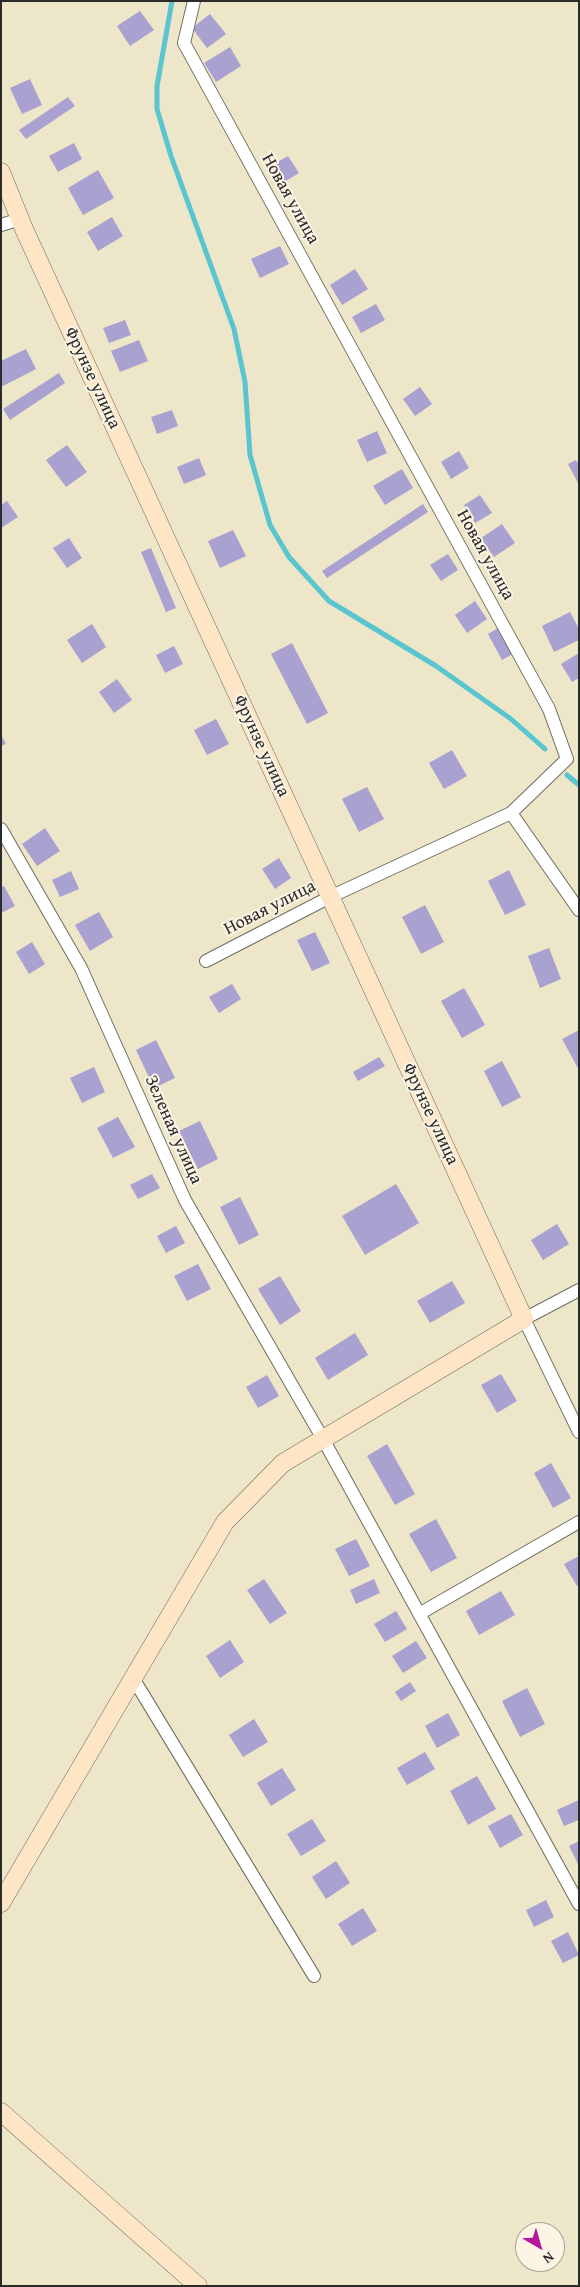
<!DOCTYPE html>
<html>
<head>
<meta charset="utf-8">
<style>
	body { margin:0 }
	#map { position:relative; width:580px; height:2287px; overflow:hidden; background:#ede6c8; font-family:"Gentium Book Plus",serif }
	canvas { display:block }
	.frame { position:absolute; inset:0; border:2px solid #2b2b2b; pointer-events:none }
	.north { position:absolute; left:515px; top:2222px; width:50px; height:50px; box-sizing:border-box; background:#fcf5e5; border:1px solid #a8a49b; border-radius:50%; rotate:142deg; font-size:14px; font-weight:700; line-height:20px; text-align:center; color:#2b2b2b }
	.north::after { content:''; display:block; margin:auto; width:18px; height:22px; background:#b5179e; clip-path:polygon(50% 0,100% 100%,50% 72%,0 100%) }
</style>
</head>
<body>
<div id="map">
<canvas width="580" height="2287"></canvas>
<div class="frame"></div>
<div class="north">N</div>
</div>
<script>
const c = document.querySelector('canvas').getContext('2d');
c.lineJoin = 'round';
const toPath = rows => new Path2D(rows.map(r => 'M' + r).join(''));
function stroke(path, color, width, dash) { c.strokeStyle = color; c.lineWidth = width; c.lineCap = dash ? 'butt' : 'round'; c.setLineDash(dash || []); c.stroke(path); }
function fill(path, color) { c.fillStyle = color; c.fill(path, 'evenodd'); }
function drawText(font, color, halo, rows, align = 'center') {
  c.font = font + ' "Gentium Book Plus",serif'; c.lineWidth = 4; c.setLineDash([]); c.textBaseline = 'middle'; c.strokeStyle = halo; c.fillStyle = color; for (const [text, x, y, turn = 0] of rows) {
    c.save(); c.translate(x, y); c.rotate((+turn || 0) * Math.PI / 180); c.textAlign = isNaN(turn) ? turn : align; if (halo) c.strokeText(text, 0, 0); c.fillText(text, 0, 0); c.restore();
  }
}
stroke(toPath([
	[172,1,157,86,157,109,171,156,234,329,245,382,250,455,270,525,289,557,329,601,436,666,511,719,545,749],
	[567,775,579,785]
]), '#58c5cf', 5);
fill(toPath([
	[140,11,154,30,130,46,117,26],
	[210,14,226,34,207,48,192,28],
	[230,47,241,66,216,82,204,63],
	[30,79,42,105,22,114,10,88],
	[68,97,75,106,26,139,19,130],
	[74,143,82,159,58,172,49,156],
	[288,156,299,173,279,185,269,167],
	[98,170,114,198,83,215,68,188],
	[112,217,123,236,98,251,87,232],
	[280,246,289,264,260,278,251,259],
	[355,269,368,289,342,305,330,285],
	[376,304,385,320,361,333,352,317],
	[125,320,131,335,109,343,103,328],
	[139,340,148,361,120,372,111,351],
	[26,349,36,369,1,387,1,361],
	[59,373,65,383,10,420,3,409],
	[420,387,432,404,415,416,403,399],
	[172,410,178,426,157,434,151,417],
	[377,431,387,453,367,462,357,440],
	[67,445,87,472,66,487,46,460],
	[459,451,469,468,451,479,441,462],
	[199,458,206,475,184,484,177,467],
	[576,460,579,465,579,485,568,464],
	[402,469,413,488,385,505,373,486],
	[480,495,492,513,475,523,464,505],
	[7,501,18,517,1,528,1,505],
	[423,504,428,512,327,578,322,571],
	[502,524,515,543,494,557,481,538],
	[233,530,246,556,220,568,208,541],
	[69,538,82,558,67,568,53,548],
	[151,548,176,608,166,612,141,552],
	[448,554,458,570,441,581,430,565],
	[475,601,487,619,467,633,455,615],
	[570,612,579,629,579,640,554,652,542,626],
	[92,624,106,647,82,663,67,640],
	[498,628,513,654,502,660,488,634],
	[292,643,328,713,307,724,271,654],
	[174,646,183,664,165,673,156,655],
	[579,653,579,678,572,682,561,664],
	[117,679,132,700,114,713,99,692],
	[216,719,229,744,207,755,194,730],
	[1,735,6,744,1,746],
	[452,750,467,776,444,789,429,763],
	[367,787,384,819,359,832,342,799],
	[45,828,60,851,37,866,22,844],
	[279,858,291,878,275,889,262,869],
	[509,870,526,905,505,915,488,881],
	[71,871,79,889,60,897,52,880],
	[4,886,15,906,1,913,1,888],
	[425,905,444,942,421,954,402,917],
	[99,912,113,937,90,951,75,925],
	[315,932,330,963,312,971,297,940],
	[32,942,45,964,29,974,16,952],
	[549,948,561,979,540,988,528,956],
	[232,984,241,999,219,1013,209,997],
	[464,988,485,1025,462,1038,441,1001],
	[579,1030,579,1070,562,1039],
	[156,1040,175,1078,154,1088,136,1050],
	[379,1057,385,1066,358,1081,353,1072],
	[502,1061,521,1097,502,1107,484,1071],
	[94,1067,105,1092,82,1103,70,1078],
	[118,1117,135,1147,113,1158,97,1128],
	[200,1121,218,1159,198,1169,179,1131],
	[152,1174,160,1188,138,1199,130,1185],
	[396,1184,419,1223,365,1255,342,1216],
	[240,1197,259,1235,239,1245,220,1207],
	[557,1224,569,1244,543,1260,531,1240],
	[176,1226,185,1243,166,1253,157,1236],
	[198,1264,211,1289,187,1301,174,1276],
	[280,1276,301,1311,280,1325,258,1289],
	[452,1281,465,1303,430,1323,417,1301],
	[355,1333,368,1355,328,1380,315,1358],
	[501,1374,517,1401,497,1413,481,1385],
	[267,1375,279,1396,258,1408,246,1387],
	[387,1444,415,1494,395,1505,367,1456],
	[551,1463,571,1498,553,1508,534,1473],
	[436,1519,457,1558,431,1572,409,1534],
	[356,1539,370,1566,349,1576,335,1549],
	[579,1556,579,1585,577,1586,564,1564],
	[264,1579,287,1613,270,1624,247,1590],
	[374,1579,380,1593,356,1604,350,1590],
	[501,1591,515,1615,479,1635,466,1611],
	[396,1611,407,1629,385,1642,374,1624],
	[230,1640,244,1662,220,1678,206,1656],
	[416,1641,427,1658,403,1673,392,1656],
	[410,1682,416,1691,401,1701,395,1692],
	[527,1688,545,1724,520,1737,502,1701],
	[448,1713,460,1735,437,1748,425,1726],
	[254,1719,268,1742,243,1757,229,1735],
	[425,1752,435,1769,407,1785,397,1768],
	[282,1768,296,1790,271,1806,257,1783],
	[477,1776,496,1809,468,1825,450,1791],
	[579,1800,579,1820,564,1826,557,1810],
	[511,1814,523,1835,500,1848,488,1826],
	[312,1819,326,1841,301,1856,287,1834],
	[579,1841,579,1866,569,1846],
	[336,1861,350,1883,326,1899,312,1877],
	[546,1900,554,1917,534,1927,526,1910],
	[363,1908,377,1931,352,1946,338,1924],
	[568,1932,579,1955,563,1963,551,1941]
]), '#a9a1d0');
const street = toPath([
	[194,1,184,43,549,709,567,759,511,813,330,897,206,961],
	[1,225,20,219],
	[511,813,579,910],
	[1,829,81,968,185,1200,323,1439,579,1904],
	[579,1290,524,1319,579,1432],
	[419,1614,579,1522],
	[133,1678,314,1976]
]);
const secondary = toPath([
	[1,172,24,229,524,1319,283,1463,225,1522,1,1903],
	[1,2112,198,2286]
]);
stroke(street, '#6f6c62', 14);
stroke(secondary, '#6f6c62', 19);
stroke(street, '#fff', 12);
stroke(secondary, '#fde5c5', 18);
drawText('18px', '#2b2b2b', '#fcf5e5', [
	["Новая улица",290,199,61],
	["Фрунзе улица",92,378,65],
	["Новая улица",485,555,61],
	["Фрунзе улица",261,746,65],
	["Новая улица",270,908,-27],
	["Фрунзе улица",430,1114,65],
	["Зеленая улица",173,1130,66]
]);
</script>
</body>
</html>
